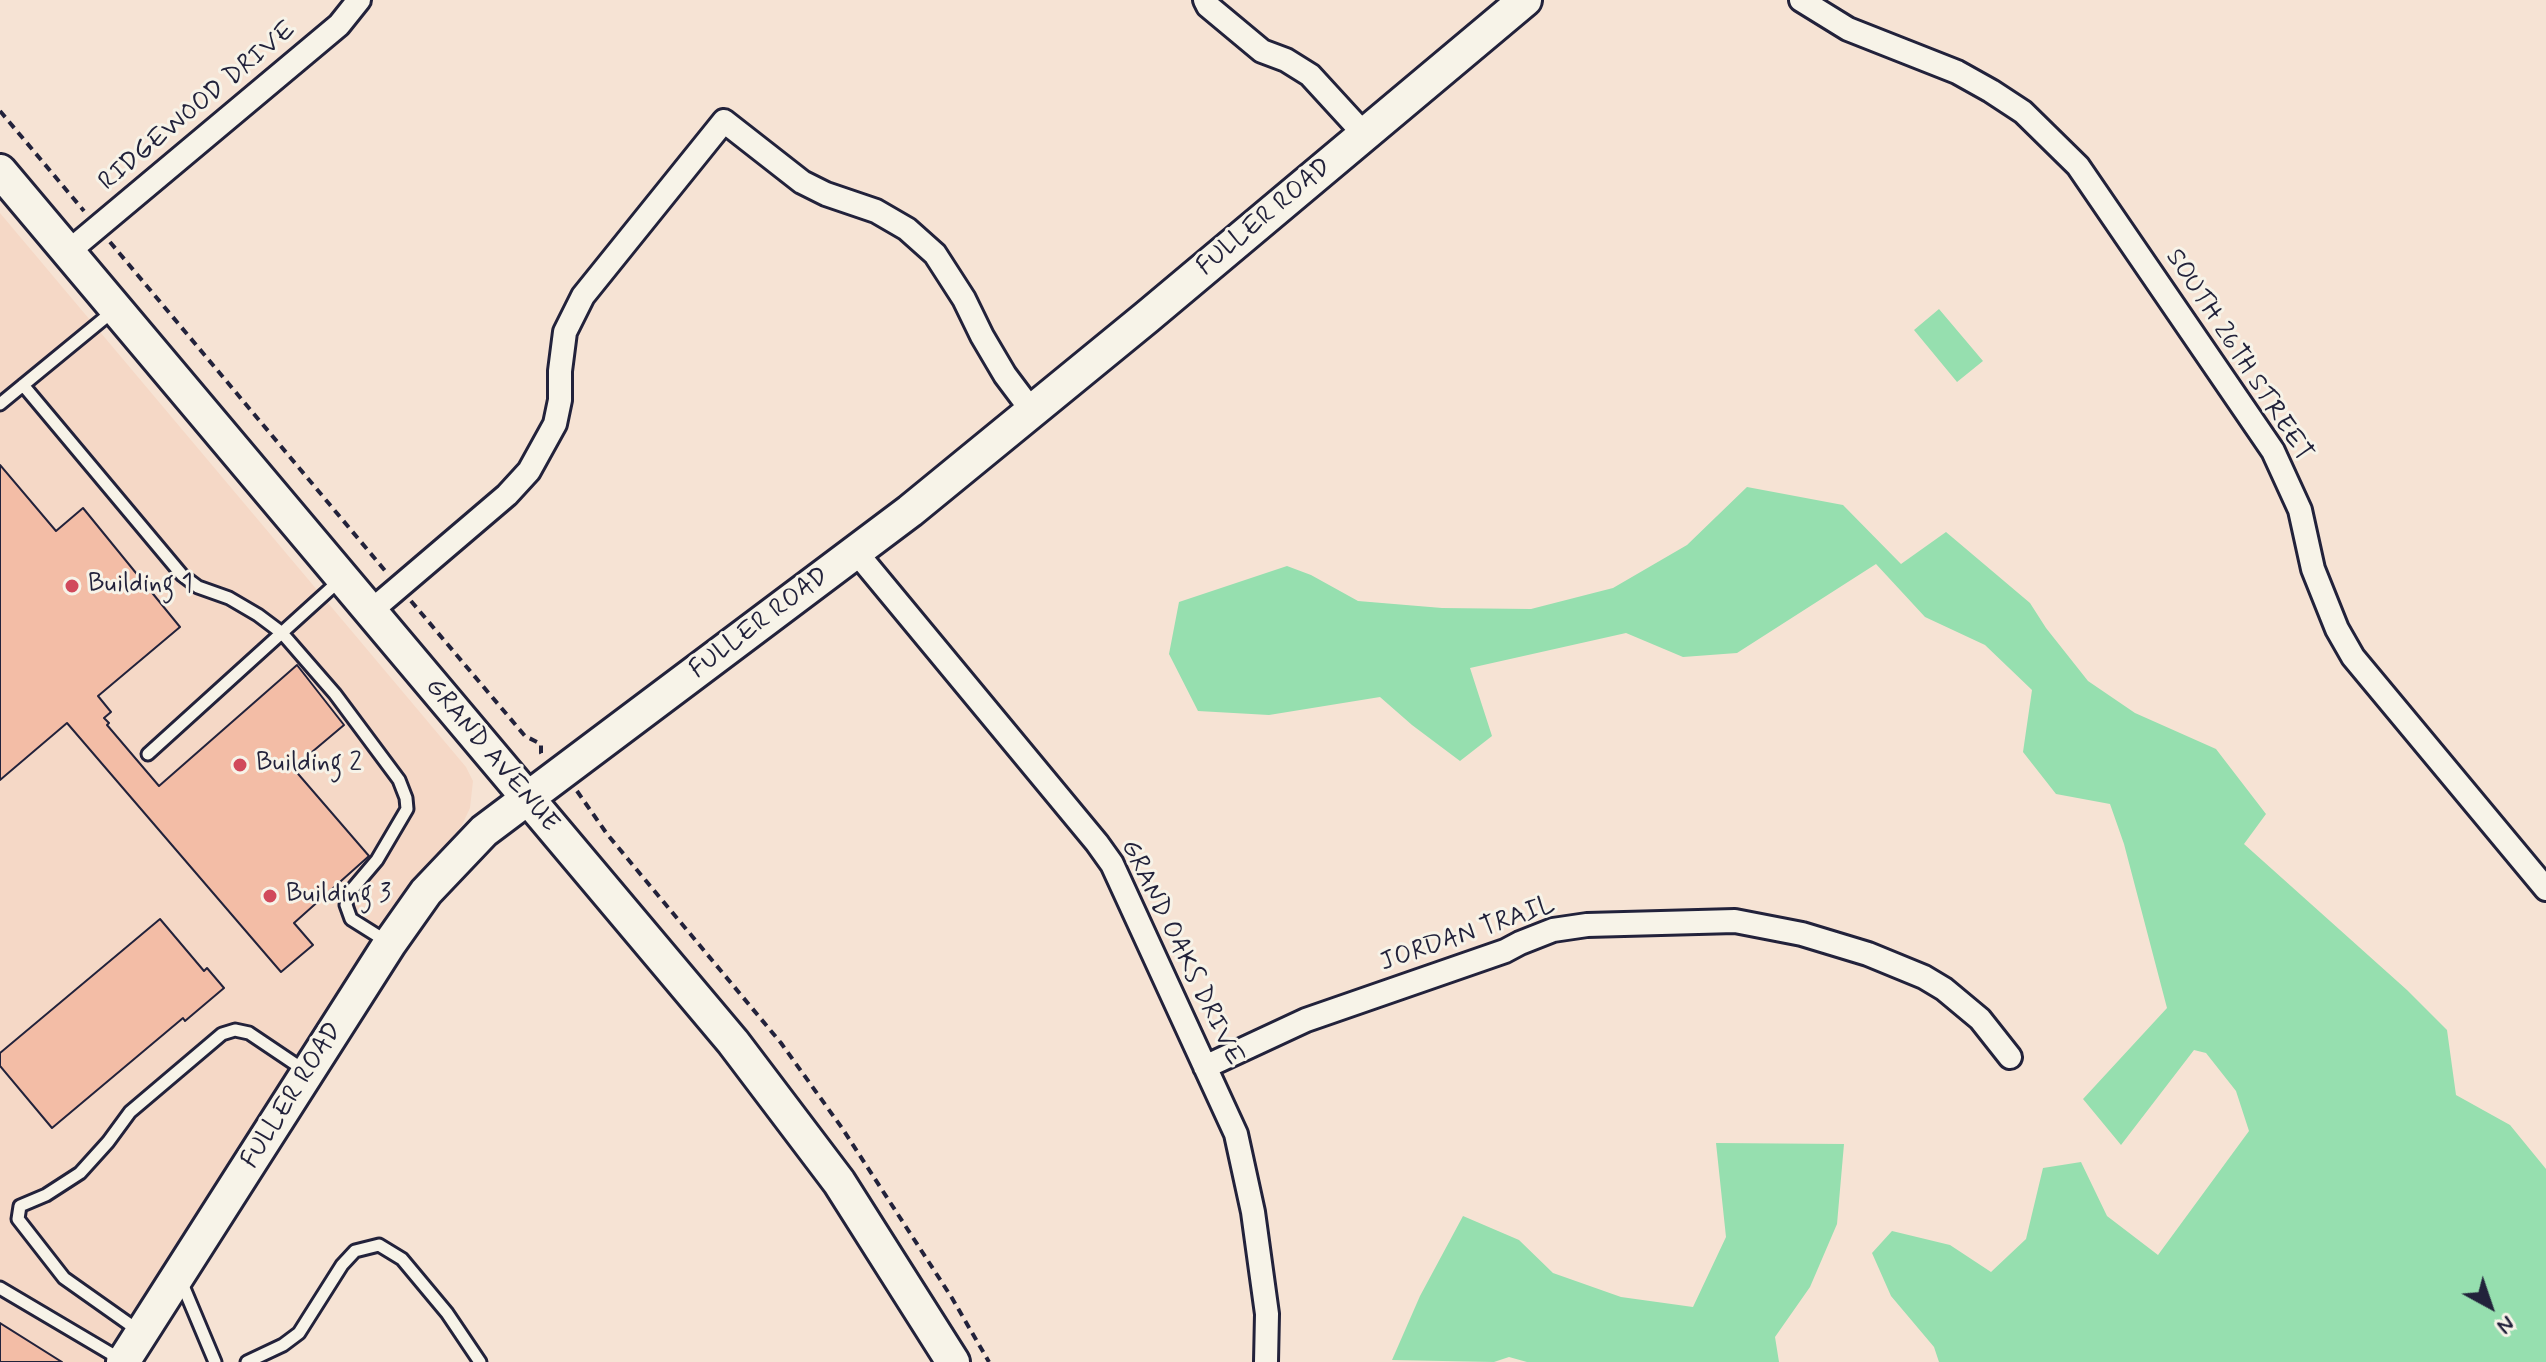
<!DOCTYPE html>
<html>
<head>
<meta charset="utf-8">
<style>
	body { margin:0 }
	#map { position:relative; width:2546px; height:1362px; overflow:hidden; background:#f6e3d4; font-family:Mynerve,sans-serif }
	canvas { display:block }
	.north { position:absolute; left:2450px; top:1266px; width:80px; height:80px; -webkit-text-stroke:6px #f7f3e8; paint-order:stroke; rotate:140deg; font-size:22px; font-weight:700; line-height:32px; text-align:center; color:#22223b }
	.north::after { content:''; display:block; margin:auto; width:28px; height:36px; background:#22223b; clip-path:polygon(50% 0,100% 100%,50% 72%,0 100%) }
</style>
</head>
<body>
<div id="map">
<canvas width="2546" height="1362"></canvas>
<div class="north">N</div>
</div>
<script>
const c = document.querySelector('canvas').getContext('2d');
c.lineJoin = 'round';
function fill(path, color) { c.fillStyle = color; c.fill(path, 'evenodd'); }
const toPath = rows => new Path2D(rows.map(r => 'M' + r).join(''));
function stroke(path, color, width, dash) { c.strokeStyle = color; c.lineWidth = width; c.lineCap = dash ? 'butt' : 'round'; c.setLineDash(dash || []); c.stroke(path); }
function drawText(font, color, halo, rows, align = 'center') {
  c.font = font + ' Mynerve,sans-serif'; c.lineWidth = 6; c.setLineDash([]); c.textBaseline = 'middle'; c.strokeStyle = halo; c.fillStyle = color; for (const [text, x, y, turn = 0] of rows) {
    c.save(); c.translate(x, y); c.rotate((+turn || 0) * Math.PI / 180); c.textAlign = isNaN(turn) ? turn : align; if (halo) c.strokeText(text, 0, 0); c.fillText(text, 0, 0); c.restore();
  }
}
fill(toPath([
	[0,213,466,767,473,781,470,808,462,825,406,898,110,1362,0,1362]
]), '#f5d8c6');
fill(toPath([
	[1939,309,1983,361,1957,382,1914,330],
	[1747,487,1843,505,1901,564,1946,532,2030,603,2046,628,2088,681,2135,713,2216,749,2266,814,2244,844,2407,990,2447,1030,2456,1095,2510,1125,2546,1169,2546,1362,1939,1362,1934,1347,1891,1296,1872,1253,1892,1231,1950,1245,1991,1272,2026,1239,2043,1168,2081,1162,2107,1216,2158,1255,2249,1131,2236,1091,2206,1053,2194,1050,2121,1145,2083,1099,2167,1008,2124,844,2110,804,2056,794,2023,752,2032,690,1985,645,1925,617,1876,564,1737,653,1683,657,1626,633,1470,668,1492,736,1460,761,1412,725,1380,697,1269,715,1198,711,1169,654,1179,602,1287,566,1311,575,1358,601,1442,608,1531,609,1613,588,1687,545],
	[1716,1143,1844,1144,1837,1224,1810,1287,1775,1337,1779,1362,1527,1362,1509,1357,1494,1362,1392,1360,1420,1296,1463,1216,1519,1240,1553,1273,1621,1297,1693,1307,1726,1237]
]), '#96dfaf');
const building = toPath([
	[0,465,56,531,83,508,180,627,98,696,111,712,104,718,109,723,107,725,159,786,297,665,344,725,293,768,369,856,294,923,313,945,281,972,67,723,0,780,0,465],
	[160,919,204,971,207,968,224,988,185,1021,183,1018,52,1128,0,1066,0,1053,160,919],
	[0,1323,62,1362,0,1362,0,1323]
]);
fill(building, '#f3bda6');
stroke(building, '#22223b', 2);
const lane = toPath([
	[23,385,182,575,198,587,229,598,258,615,282,633,335,694,399,780,406,798,407,809,377,860,349,893,346,905,351,919,386,941],
	[0,404,112,312],
	[148,754,339,581],
	[181,1281,215,1362],
	[0,1288,120,1359],
	[139,1331,64,1278,18,1219,20,1206,46,1195,80,1173,108,1142,130,1112,222,1034,235,1030,249,1033,304,1070],
	[247,1362,283,1345,299,1333,342,1265,355,1251,379,1245,402,1259,447,1313,480,1362]
]);
const street = toPath([
	[1205,0,1208,6,1262,51,1286,60,1310,75,1365,135],
	[1801,0,1848,29,1957,72,1991,91,2023,112,2078,166,2273,451,2300,510,2313,569,2337,629,2353,657,2546,889],
	[68,252,339,25,359,0],
	[856,552,1097,843,1112,864,1236,1134,1253,1212,1267,1314,1266,1362],
	[371,611,507,495,529,471,555,424,560,400,560,371,565,332,583,296,724,121,802,182,826,194,876,211,907,229,935,254,964,299,982,336,1005,375,1032,411],
	[1205,1067,1306,1020,1505,951,1520,943,1553,930,1587,925,1735,921,1802,934,1868,954,1924,977,1944,989,1980,1019,2010,1057]
]);
const secondary = toPath([
	[0,171,733,1042,839,1182,953,1362],
	[123,1362,390,943,426,892,484,831,910,511,1147,317,1525,0]
]);
stroke(lane, '#22223b', 17);
stroke(street, '#22223b', 28);
stroke(secondary, '#22223b', 38);
stroke(toPath([
	[0,111,84,211],
	[110,242,387,573],
	[411,601,525,736,541,744,541,753,543,756],
	[577,791,607,834,781,1043,842,1128,952,1298,989,1362]
]), '#22223b', 4, [8, 6]);
stroke(lane, '#f7f3e8', 11);
stroke(street, '#f7f3e8', 22);
stroke(secondary, '#f7f3e8', 32);
for (const [x, y, r, color] of [
	[72,586,8,"#d1495b"],
	[240,765,8,"#d1495b"],
	[270,896,8,"#d1495b"]
]) { const dot = new Path2D(); dot.arc(x, y, r, 0, 2 * Math.PI); c.fillStyle = color; c.fill(dot); stroke(dot, '#f7f3e8', 3); }
drawText('26px', '#22223b', '#f7f3e8', [
	["RIDGEWOOD DRIVE",198,107,-40],
	["FULLER ROAD",1265,218,-40],
	["SOUTH 26TH STREET",2238,356,57],
	["FULLER ROAD",760,624,-37],
	["GRAND AVENUE",491,756,50],
	["JORDAN TRAIL",1468,935,-19],
	["GRAND OAKS DRIVE",1181,953,64],
	["FULLER ROAD",293,1096,-58]
]);
drawText('26px', '#22223b', '#f7f3e8', [
	["Building 1",88,586],
	["Building 2",256,765],
	["Building 3",286,896]
], 'left');
</script>
</body>
</html>
